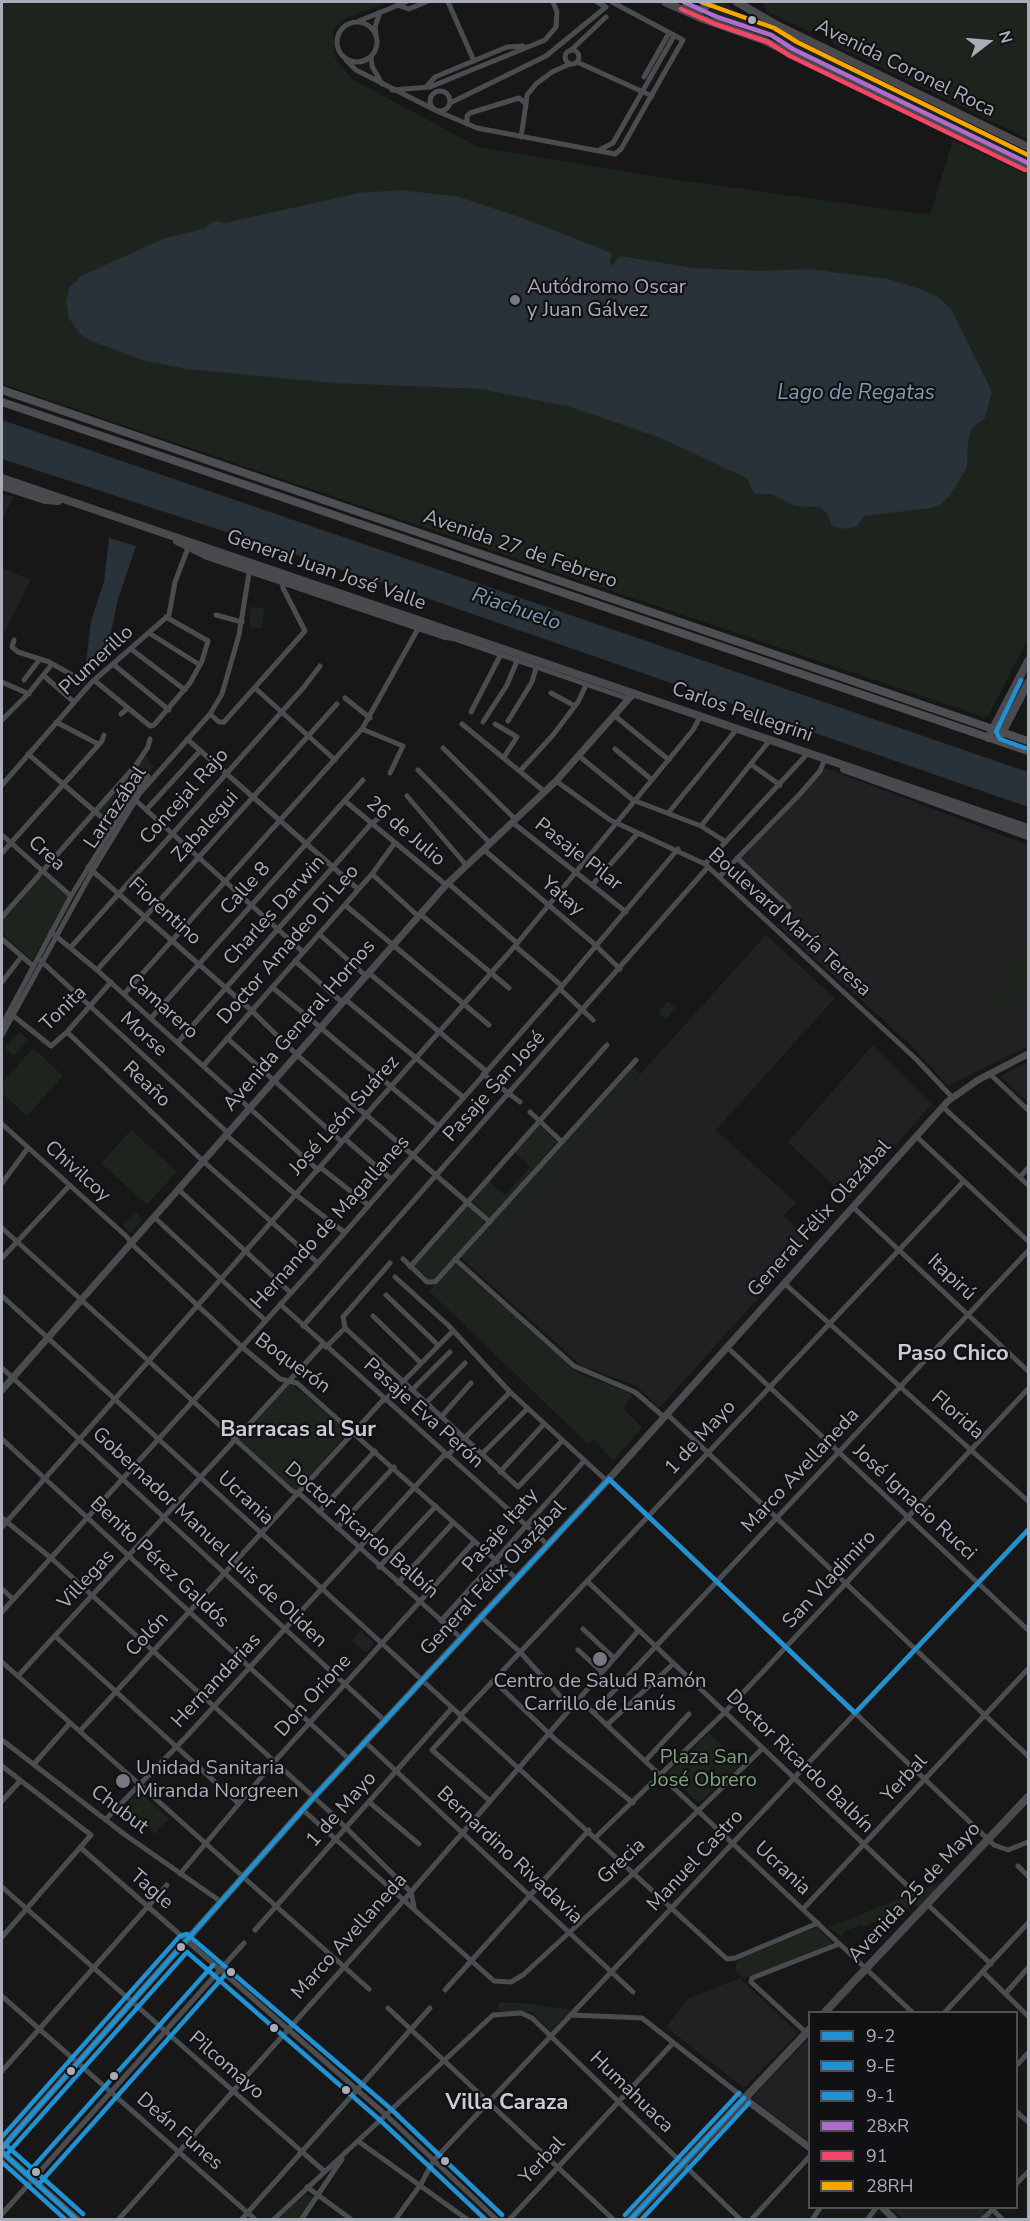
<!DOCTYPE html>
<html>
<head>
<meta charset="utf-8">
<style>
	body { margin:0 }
	#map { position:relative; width:1030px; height:2221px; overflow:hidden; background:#171717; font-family:"Nunito Sans",sans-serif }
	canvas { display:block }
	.frame { position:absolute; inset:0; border:3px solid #a8adb8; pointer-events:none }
	.legend { position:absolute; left:808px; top:2011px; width:210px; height:198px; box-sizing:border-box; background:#111113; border:2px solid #4d4f55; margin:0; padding:8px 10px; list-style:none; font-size:18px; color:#a8adb8 }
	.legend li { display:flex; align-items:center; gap:12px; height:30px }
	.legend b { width:30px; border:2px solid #4d4f55 }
	.north { position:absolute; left:958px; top:12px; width:60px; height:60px; -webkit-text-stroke:4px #111113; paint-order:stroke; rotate:74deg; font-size:16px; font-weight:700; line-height:24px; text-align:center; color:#a8adb8 }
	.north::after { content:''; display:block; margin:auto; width:21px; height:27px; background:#a8adb8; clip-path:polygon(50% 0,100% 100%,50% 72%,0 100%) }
</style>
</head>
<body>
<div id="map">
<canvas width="1030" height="2221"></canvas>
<div class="frame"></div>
<ul class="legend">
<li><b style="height:8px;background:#2092d4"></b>9-2</li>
<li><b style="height:8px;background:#2092d4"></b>9-E</li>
<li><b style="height:8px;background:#2092d4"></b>9-1</li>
<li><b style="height:8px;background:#b06ccc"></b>28xR</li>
<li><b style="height:8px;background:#f34667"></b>91</li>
<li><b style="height:8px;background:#f7a600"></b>28RH</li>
</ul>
<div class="north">N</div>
</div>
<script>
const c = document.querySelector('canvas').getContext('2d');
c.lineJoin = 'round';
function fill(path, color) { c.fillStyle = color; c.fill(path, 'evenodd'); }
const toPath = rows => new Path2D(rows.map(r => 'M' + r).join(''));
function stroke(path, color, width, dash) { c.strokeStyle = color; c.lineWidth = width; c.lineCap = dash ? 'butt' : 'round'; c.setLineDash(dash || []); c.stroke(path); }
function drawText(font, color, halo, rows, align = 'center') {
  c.font = font + ' "Nunito Sans",sans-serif'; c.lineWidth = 4.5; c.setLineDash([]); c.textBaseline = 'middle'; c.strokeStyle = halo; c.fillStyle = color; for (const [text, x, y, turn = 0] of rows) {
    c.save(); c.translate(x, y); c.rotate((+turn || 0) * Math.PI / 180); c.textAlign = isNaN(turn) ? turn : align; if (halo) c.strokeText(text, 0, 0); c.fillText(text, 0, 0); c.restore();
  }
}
fill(toPath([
	[2,494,14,497,2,519],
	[2,568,31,580,2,637],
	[825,768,1028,845,1028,1046,948,1086,910,1044,777,924,790,909,737,860],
	[766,935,835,998,716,1130,796,1203,783,1216,807,1237,808,1243,661,1406,657,1406,637,1386,582,1366,470,1266,470,1263],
	[873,1045,932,1104,848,1199,788,1142],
	[1028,1062,1028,1103,1000,1076],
	[361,1631,374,1643,366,1653,352,1641],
	[740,1978,798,2033,744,2088,666,2027,689,1998],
	[806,2041,810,2044,809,2142,752,2098],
	[891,2208,982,2208,996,2219,903,2219]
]), '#212123');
fill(toPath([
	[2,2,389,2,342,20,333,30,335,58,352,79,478,147,678,180,930,215,953,140,1028,175,1028,639,988,716,984,717,2,384],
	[716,2,724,2,741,15,779,35,1028,155,1028,162,795,48,774,35,709,12],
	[759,2,1028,2,1028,139,835,45,831,40,833,33,828,39,823,37,827,29,824,28,810,32,766,11,764,4],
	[251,607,264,608,262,628,249,627],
	[1028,668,1028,676,1003,722,1002,720],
	[146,756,154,767,129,793,111,821,98,811],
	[42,875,67,893,69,898,32,960,2,933,2,921],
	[1028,947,1028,997,1015,1004,1001,977],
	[996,985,1008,1008,990,1017,982,1000],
	[668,1001,676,1007,666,1020,658,1013],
	[19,1032,28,1040,14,1056,5,1048],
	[33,1048,63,1076,27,1116,2,1093,2,1083],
	[633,1067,640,1074,470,1263,470,1266,460,1257],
	[539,1125,557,1142,490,1218,472,1201,489,1181,505,1195,530,1167,515,1152],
	[131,1130,177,1171,147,1205,101,1163],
	[468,1205,483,1219,483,1225,434,1280,429,1281,413,1267],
	[135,1212,143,1219,131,1233,123,1225],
	[455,1263,578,1373,632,1394,624,1410,642,1427,613,1461,594,1439,589,1445,429,1291],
	[291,1383,348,1432,296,1491,239,1440],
	[709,1733,742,1764,699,1803,668,1773],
	[139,1791,169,1819,155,1834,125,1806],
	[944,1881,918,1908,915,1905,863,1927,860,1925,844,1932,842,1938,830,1927],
	[817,1927,833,1944,750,1977,742,1978,736,1972,736,1963,741,1958],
	[499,2003,524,2003,572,2010,550,2030,532,2012,498,2011],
	[306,2194,312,2195,312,2199,298,2219,277,2220]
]), '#1d241e');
fill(toPath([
	[401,190,459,197,522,218,612,253,610,262,612,266,620,256,693,268,761,271,809,269,887,279,921,289,938,297,951,309,992,392,985,418,972,428,968,440,967,467,950,495,940,505,930,508,864,516,856,527,844,529,832,526,827,514,820,507,795,506,772,494,754,494,747,478,658,437,571,407,481,389,334,383,186,369,142,360,89,340,80,334,69,318,66,302,70,287,81,276,165,238,204,229,214,221,225,223,359,193],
	[2,420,1028,772,1028,807,386,584,2,459],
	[109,538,136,546,118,599,109,642,86,663,91,621,104,582]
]), '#2a3239');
stroke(toPath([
	[448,2,474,61],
	[597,2,606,7],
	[397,5,409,9,426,2],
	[359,21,406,2],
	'337 42a20 20 0 1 1 40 0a20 20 0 1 1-40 0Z',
	[376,34,375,27,380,12],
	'565 57a7 7 0 1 1 14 0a7 7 0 1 1-14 0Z',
	[570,51,606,17],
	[371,56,372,66,382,84],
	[346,60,356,70,435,110],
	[577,62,652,96],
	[644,77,669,33],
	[426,87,435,77,507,47,523,46],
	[392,90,430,87,545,40,556,27,557,12,553,2],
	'430 101a10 10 0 1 1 20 0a10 10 0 1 1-20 0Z',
	[450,103,546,56,606,7],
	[526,104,527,95,536,84,552,72,570,64],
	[437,111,477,128,615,154,621,149,683,40,612,2],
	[467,124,467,116,470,113,519,98,526,104,521,137],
	[601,149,613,143,674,36],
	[216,615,242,622],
	[149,633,200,665],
	[452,638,629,699],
	[14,640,12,647,18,652,49,662,83,681],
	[131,649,185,690],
	[113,664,169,710],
	[44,676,74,702],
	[24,680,40,659],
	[94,680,150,726,154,725,190,683,202,661,208,641,166,617],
	[2,682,29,694],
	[255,688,335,760],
	[551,693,575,706],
	[345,698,370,718],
	[471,712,500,656],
	[121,714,128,708],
	[210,714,219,722,224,722,305,631,283,588,282,581],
	[615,716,669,760],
	[2,720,29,693,52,664],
	[508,721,532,682,536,668],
	[56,722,98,744],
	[483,722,507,685,517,661],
	[462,724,545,792],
	[495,724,517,737,504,757],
	[362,729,403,746,390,773],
	[187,739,358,889],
	[443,748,515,819],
	[615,749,652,780],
	[28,754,113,827],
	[579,756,633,800,701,826,726,842],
	[752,765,780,785],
	[418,770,490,843],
	[521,770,553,735,578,702,586,685],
	[556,781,610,820,705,864,916,1059,952,1097],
	[2,785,91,683,169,615,175,582,188,548],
	[407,796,466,865],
	[133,798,303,952],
	[345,801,446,885],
	[146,810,200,751],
	[669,812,737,729],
	[512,822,626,912],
	[701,826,770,740],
	[2,835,71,896],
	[483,849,592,942,620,969],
	[2,853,102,741,104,735],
	[737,858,789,907],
	[705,864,808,753],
	[88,867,251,1010,297,1055,490,1222],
	[372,874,418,916],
	[720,876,799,795,820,771,825,759],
	[448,883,517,943],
	[593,884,638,833],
	[345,905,489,1025],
	[420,914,509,988],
	[2,917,136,765,148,747,150,739],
	[51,932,97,970,318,1170],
	[319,934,366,976],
	[2,939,33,966],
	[515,946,562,986],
	[71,947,304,687,320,666],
	[41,961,228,1133],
	[295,961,343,1003],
	[97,970,337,704],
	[369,973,486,1071],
	[2,982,22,956],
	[272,987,438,1126],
	[560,989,593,1020],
	[124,994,362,729,419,627],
	[346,1000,463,1097],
	[11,1014,51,1046,67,1032,111,982],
	[151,1018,363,780],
	[2,1025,71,896,136,790,148,776],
	[67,1032,203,1161,318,1263],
	[2,1035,93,870,140,793,210,714,222,694,239,635,250,567],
	[227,1038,342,1142],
	[178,1042,371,824,383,815,376,798],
	[204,1065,372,874,394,844],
	[483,1074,520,1102],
	[990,1074,1028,1110],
	[943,1107,1028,1185],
	[530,1112,562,1142],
	[2,1124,126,1236,135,1247,241,1346,280,1379,297,1383,517,1579],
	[226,1135,295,1194,344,1232],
	[917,1137,1028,1241],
	[345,1139,391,1179],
	[320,1167,368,1205],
	[1020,1177,1028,1168],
	[2,1183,28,1148],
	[179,1190,291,1293],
	[853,1207,1028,1371],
	[154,1217,265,1320],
	[2,1228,292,1491,301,1495,461,1638],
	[2,1258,70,1185],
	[403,1259,427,1282,435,1282,636,1060],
	[455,1259,574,1366,635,1392,664,1417],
	[390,1263,343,1317,345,1328,518,1487,562,1441],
	[410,1267,607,1045],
	[395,1277,448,1325,510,1392,607,1481],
	[784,1283,1028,1501],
	[386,1295,438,1345],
	[2,1296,727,1959,735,1958,818,1923],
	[280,1304,548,1545],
	[373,1316,421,1363],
	[303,1326,708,867],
	[326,1347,345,1328],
	[727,1347,1028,1630],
	[2,1368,385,1721],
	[412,1390,450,1352],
	[385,1400,453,1331],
	[426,1403,465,1363],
	[667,1414,1028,1756],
	[441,1417,471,1383],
	[2,1439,349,1759],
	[482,1454,527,1409],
	[447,1456,510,1392],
	[500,1472,544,1424],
	[609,1479,994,1845,1008,1850,1028,1842],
	[319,1512,375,1451],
	[2,1518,51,1558,329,1811,411,1892,414,1907],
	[2,1527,515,946,693,730,700,717],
	[337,1528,394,1467],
	[379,1567,436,1506],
	[587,1581,912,1890],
	[398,1583,453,1523],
	[2,1589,13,1599],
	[2,1612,318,1263,562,986,678,849],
	[480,1616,520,1652,571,1708],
	[441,1621,584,1461],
	[583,1629,614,1658],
	[55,1636,238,1803],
	[578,1650,602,1672],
	[2,1662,369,1989],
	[18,1676,323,1344],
	[494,1681,557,1741,633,1803],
	[579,1699,912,2012],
	[595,1711,1028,1251],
	[460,1716,964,1181],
	[462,1717,432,1750,490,1801],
	[608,1724,673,1664],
	[80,1731,384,1399],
	[2,1740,124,1834,220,1901],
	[365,1742,633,1992],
	[646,1760,689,1714],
	[34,1764,70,1723],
	[2,1766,91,1835,2,1937],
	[2,1801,20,1781],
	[369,1802,419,1844],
	[303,1810,494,1981,511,1982,523,1975,635,1872,763,1748],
	[106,1819,186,1737,445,1454],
	[596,1837,725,1712,1028,1389],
	[81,1848,386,2115,497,2220],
	[1018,1866,1028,1876],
	[180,1874,274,1762,474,1542],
	[2,1887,324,2171],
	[927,1904,991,1964],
	[803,1909,1028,1669],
	[255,1930,452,1708],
	[983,1972,1028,2016],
	[445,1990,589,1830],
	[1005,1994,1028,1968],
	[2,1996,256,2220],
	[388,2008,614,2220],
	[945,2012,1028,1923],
	[572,2015,642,2018,744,2098],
	[810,2036,751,1982,752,1978,839,1944],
	[1016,2066,1028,2053],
	[2,2071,167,1885],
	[1016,2111,1028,2122],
	[358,2141,468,2220],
	[1016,2184,1028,2172],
	[307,2187,352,2220],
	[991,2208,1003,2220],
	[2,2214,244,1943],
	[118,2220,404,1900,638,1631],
	[241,2220,430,2008],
	[273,2220,493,2015,521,2013,532,2018,741,2220],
	[301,2220,342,2159],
	[395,2220,421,2184,434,2160,1028,1530],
	[509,2220,673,2043],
	[751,2220,810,2156],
	[812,2220,820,2208],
	[867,2220,876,2208],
	[982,2220,994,2208]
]), '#4b4c50', 5);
stroke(toPath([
	[2,1390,446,885,556,781,634,693],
	[744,2098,810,2148],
	[2,2148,314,1797,607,1481,948,1101,978,1080,1028,1054],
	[2,2152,78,2220],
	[883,2208,895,2220]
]), '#4b4c50', 7);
stroke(toPath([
	[665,2,703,19,763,40,1028,169],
	[737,2,775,24,1028,147],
	[686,7,701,10,712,2],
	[2,478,1028,828],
	[2,486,45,500,58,501],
	[177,541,207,556,445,636,464,638],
	[1000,737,1028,683],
	[988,738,1028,661],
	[844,769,1028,836],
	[825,2012,1028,1797],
	[630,2220,810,2029]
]), '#4a4a4e', 8);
stroke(toPath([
	[2,390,1028,741],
	[2,402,1028,751]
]), '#4d4f52', 8);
stroke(toPath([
	[609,1479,855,1713],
	[855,1713,1028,1530],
	[2,2148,314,1797,609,1479],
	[2,2152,77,2220],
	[630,2220,744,2098]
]), '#2092d4', 4.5);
stroke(toPath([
	[1021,680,996,732,1000,739,1025,748],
	[8,2153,187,1952,381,2121,486,2220],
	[2,2162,66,2220],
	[39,2184,225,1975],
	[641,2220,749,2103]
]), '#2092d4', 4.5);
stroke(toPath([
	[2,2137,180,1936,187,1934,391,2109,502,2215],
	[7,2146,83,2214],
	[27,2174,213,1965],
	[625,2215,739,2093]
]), '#2092d4', 4.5);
stroke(toPath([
	[684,2,717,17,771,35,793,49,1028,163]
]), '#b06ccc', 4.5);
stroke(toPath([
	[681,9,715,24,768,42,790,56,1025,170]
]), '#f34667', 4.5);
stroke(toPath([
	[701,2,774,28,797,42,1028,155]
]), '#f7a600', 4.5);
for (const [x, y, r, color] of [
	[752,20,5,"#a8adb8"],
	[515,300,6,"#757880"],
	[600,1659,8,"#757880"],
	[123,1781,8,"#757880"],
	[181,1947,5,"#a8adb8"],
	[231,1972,5,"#a8adb8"],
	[274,2028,5,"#a8adb8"],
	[71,2071,5,"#a8adb8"],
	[114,2076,5,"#a8adb8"],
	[346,2090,5,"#a8adb8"],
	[445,2161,5,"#a8adb8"],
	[36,2172,5,"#a8adb8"]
]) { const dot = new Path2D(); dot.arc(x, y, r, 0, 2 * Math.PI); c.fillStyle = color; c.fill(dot); stroke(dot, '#111113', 2); }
drawText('20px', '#a8adb8', '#111113', [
	["Avenida Coronel Roca",905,69,26],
	["Avenida 27 de Febrero",520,550,19],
	["General Juan José Valle",326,571,19],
	["Plumerillo",97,661,-43],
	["Carlos Pellegrini",742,713,19],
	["Concejal Rajo",185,797,-48],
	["Larrazábal",116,808,-56],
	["Zabalegui",206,827,-48],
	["26 de Julio",405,832,40],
	["Crea",46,854,42],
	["Pasaje Pilar",578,855,38],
	["Calle 8",246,889,-48],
	["Yatay",562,897,40],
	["Charles Darwin",275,911,-48],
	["Fiorentino",164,912,42],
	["Boulevard María Teresa",789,923,42],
	["Doctor Amadeo Di Leo",289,945,-49],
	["Camarero",162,1007,42],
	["Tonita",64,1009,-44],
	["Avenida General Hornos",300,1026,-49],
	["Morse",143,1035,42],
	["Reaño",146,1085,43],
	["Pasaje San José",495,1087,-48],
	["José León Suárez",345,1116,-48],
	["Chivilcoy",77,1172,42],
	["General Félix Olazábal",820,1219,-48],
	["Hernando de Magallanes",331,1223,-48],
	["Itapirú",951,1278,43],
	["Boquerón",292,1364,36],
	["Pasaje Eva Perón",423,1414,42],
	["Florida",957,1416,41],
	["1 de Mayo",701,1438,-47],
	["Marco Avellaneda",801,1471,-47],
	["Ucrania",245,1499,43],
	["José Ignacio Rucci",914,1503,43],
	["Doctor Ricardo Balbín",361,1531,41],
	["Pasaje Itaty",501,1531,-49],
	["Gobernador Manuel Luis de Oliden",209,1538,43],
	["Benito Pérez Galdós",159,1563,43],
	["General Félix Olazábal",494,1579,-47],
	["Villegas",87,1580,-47],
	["San Vladimiro",830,1580,-47],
	["Colón",148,1635,-47],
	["Hernandarias",217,1681,-47],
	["Don Orione",314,1696,-48],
	["Doctor Ricardo Balbín",799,1762,44],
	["Yerbal",905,1779,-47],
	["Chubut",119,1810,37],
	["1 de Mayo",342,1810,-48],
	["Bernardino Rivadavia",509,1856,43],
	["Manuel Castro",696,1861,-47],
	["Grecia",622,1862,-43],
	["Ucrania",782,1869,43],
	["Tagle",151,1890,41],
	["Avenida 25 de Mayo",915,1893,-47],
	["Marco Avellaneda",350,1937,-48],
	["Pilcomayo",226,2066,41],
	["Humahuaca",631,2093,44],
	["Deán Funes",179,2132,41],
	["Yerbal",543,2161,-47]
]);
drawText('20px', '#a8adb8', '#111113', [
	["Autódromo Oscar",527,288],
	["y Juan Gálvez",527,311],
	["Centro de Salud Ramón",600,1682,"center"],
	["Carrillo de Lanús",600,1705,"center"],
	["Unidad Sanitaria",136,1769],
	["Miranda Norgreen",136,1792]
], 'left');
drawText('20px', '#7fa381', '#111113', [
	["Plaza San",704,1758],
	["José Obrero",704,1781]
]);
drawText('italic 21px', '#7f9bb3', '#111113', [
	["Lago de Regatas",856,394],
	["Riachuelo",516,610,19]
]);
drawText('bold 22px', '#c9ccd4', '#111113', [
	["Paso Chico",953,1355],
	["Barracas al Sur",298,1431],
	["Villa Caraza",507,2104]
]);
</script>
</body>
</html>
